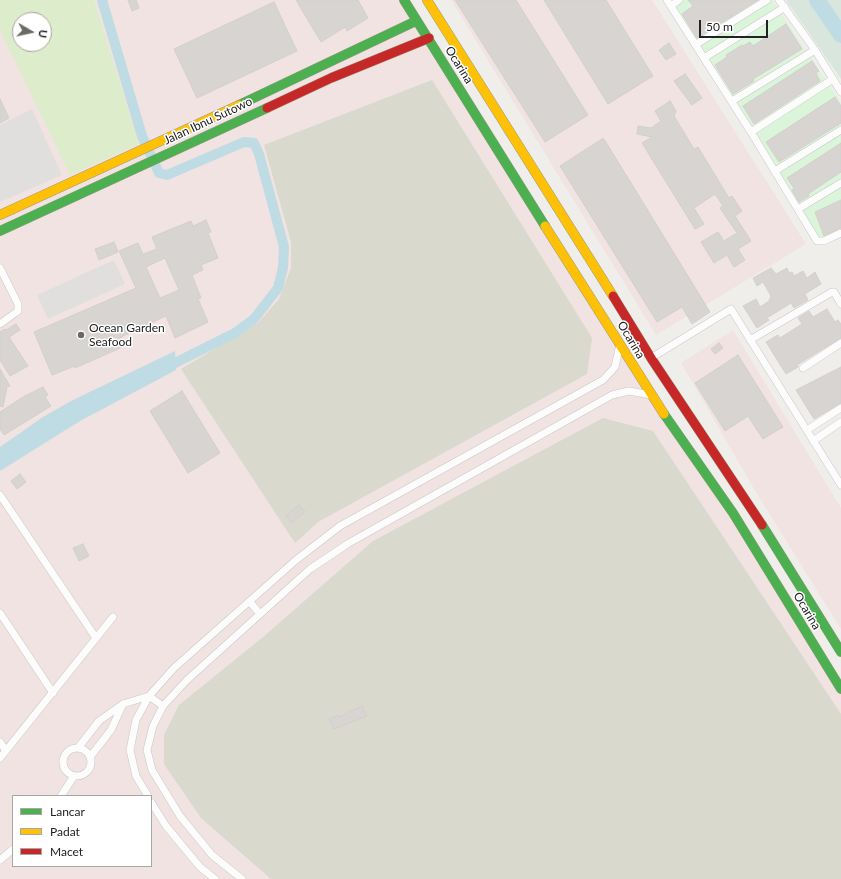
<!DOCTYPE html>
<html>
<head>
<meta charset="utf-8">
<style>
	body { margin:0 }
	#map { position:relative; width:841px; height:879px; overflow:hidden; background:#f0eeeb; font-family:Lato,sans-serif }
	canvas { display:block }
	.legend { position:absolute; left:12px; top:795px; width:140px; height:72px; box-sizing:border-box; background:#fff; border:1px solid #a7a7a7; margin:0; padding:5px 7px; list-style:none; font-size:12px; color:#222 }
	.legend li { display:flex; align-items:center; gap:8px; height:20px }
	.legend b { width:20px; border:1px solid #a7a7a7 }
	.north { position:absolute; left:12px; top:12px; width:40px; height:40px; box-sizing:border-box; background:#fff; border:1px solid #a7a7a7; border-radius:50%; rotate:99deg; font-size:11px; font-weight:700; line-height:16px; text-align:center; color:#222 }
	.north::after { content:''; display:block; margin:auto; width:14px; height:18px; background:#6a6968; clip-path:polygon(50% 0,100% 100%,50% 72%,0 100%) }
	.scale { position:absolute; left:699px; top:20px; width:69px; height:18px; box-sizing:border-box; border:2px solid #222; border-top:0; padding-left:5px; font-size:12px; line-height:14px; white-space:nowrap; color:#222; -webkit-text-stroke:3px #fff; paint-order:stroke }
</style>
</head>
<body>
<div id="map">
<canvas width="841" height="879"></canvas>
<ul class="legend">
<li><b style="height:5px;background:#4caf50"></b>Lancar</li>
<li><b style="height:5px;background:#ffc107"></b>Padat</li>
<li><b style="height:5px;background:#c62828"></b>Macet</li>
</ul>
<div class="north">U</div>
<div class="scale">50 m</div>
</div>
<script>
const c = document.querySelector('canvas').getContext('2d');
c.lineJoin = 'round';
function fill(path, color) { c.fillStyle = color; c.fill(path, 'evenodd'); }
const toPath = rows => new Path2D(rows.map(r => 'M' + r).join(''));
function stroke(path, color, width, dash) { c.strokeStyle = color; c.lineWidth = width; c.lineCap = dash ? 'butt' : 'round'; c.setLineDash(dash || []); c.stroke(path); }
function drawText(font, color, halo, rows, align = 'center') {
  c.font = font + ' Lato,sans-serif'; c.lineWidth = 3; c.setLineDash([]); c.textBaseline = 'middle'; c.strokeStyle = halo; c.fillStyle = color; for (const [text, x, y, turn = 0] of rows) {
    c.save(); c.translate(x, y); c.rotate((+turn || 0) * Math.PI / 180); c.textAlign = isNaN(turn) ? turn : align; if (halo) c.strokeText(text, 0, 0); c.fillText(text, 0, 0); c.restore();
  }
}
fill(toPath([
	[0,0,404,0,620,344,733,513,841,689,841,879,0,879],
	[20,20,44,20,44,44,20,44],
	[13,796,151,796,151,866,13,866],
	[451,0,652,0,806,244,656,335],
	[733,330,841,508,841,629,760,499,681,363]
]), '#f1e3e1');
fill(toPath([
	[432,80,592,338,587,374,318,522,295,543,181,369,258,323,279,299,291,268,291,242,264,145],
	[603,418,653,431,841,714,841,879,271,879,201,818,164,764,164,735,179,705,262,638,373,541]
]), '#d9d9cd');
fill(toPath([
	[0,0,94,0,139,144,70,175,0,30],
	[20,20,44,20,44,44,20,44]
]), '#ddeccb');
fill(toPath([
	[786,0,841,0,841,79]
]), '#d9e6de');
fill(toPath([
	[668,0,772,0,841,103,841,230,820,239]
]), '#daf5da');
fill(toPath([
	[32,109,62,175,0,202,0,125],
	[114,260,125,284,48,319,37,295]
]), '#e0dfde');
fill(toPath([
	[175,351,176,370,80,421,0,471,0,447,43,417,71,401]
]), '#bfdbe3');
stroke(toPath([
	[102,0,142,136,159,173,167,175,244,142,254,143,259,154,284,247,283,268,278,288,254,319,235,333,165,368]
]), '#bfdbe3', 10);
stroke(toPath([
	[817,0,841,35]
]), '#bfdbe3', 16);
const building = toPath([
	[128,0,136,0,139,8,132,11,128,0],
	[296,0,358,0,368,18,347,31,345,27,321,42,296,0],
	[455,0,516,0,588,115,545,142,455,0],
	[544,0,606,0,653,76,608,104,544,0],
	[688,0,758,0,697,38,682,14,693,6,688,0],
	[274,2,297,51,197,98,174,49,274,2],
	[786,24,802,49,753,79,754,81,733,94,715,65,727,57,726,55,742,45,743,46,750,42,753,46,786,24],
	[669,43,676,54,666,60,659,50,669,43],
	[812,61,819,71,816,73,820,81,754,124,743,106,812,61],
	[685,74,702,98,692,105,674,81,685,74],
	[835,97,841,106,841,123,779,162,766,142,835,97],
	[0,99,9,118,0,123,0,99],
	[670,101,676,111,674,116,694,149,698,147,729,198,732,196,742,211,735,216,751,241,738,249,745,260,734,267,727,255,714,263,701,242,718,232,724,241,737,233,720,208,723,206,715,194,694,208,704,224,695,229,642,143,652,137,637,134,638,126,651,128,661,121,655,111,670,101],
	[602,139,604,139,710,312,692,324,682,307,657,322,560,166,602,139],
	[841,143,841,172,808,194,809,196,799,202,792,190,794,188,787,178,841,143],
	[841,200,841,228,824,236,815,212,841,200],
	[206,220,211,232,208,233,218,258,201,265,203,270,192,275,201,298,198,299,208,322,175,338,166,316,121,337,125,346,75,368,75,366,52,375,34,332,136,288,119,251,138,243,143,254,157,249,152,237,191,221,193,226,206,220],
	[165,258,179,290,160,298,146,267,165,258],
	[114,242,118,252,99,260,95,249,114,242],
	[771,268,776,274,787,268,789,273,792,272,794,276,803,271,807,278,815,272,821,284,805,294,808,300,794,308,791,303,767,318,769,320,757,328,743,306,756,299,760,307,769,301,771,296,763,282,757,286,753,278,771,268],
	[827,309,835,322,838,320,841,324,841,338,797,365,798,367,786,374,766,342,778,335,780,338,802,324,798,318,809,311,813,317,827,309],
	[16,324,20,330,9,337,28,366,10,376,0,360,0,332,5,329,6,330,16,324],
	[719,343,723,348,715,354,711,349,719,343],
	[738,355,783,427,763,439,748,416,725,431,695,383,738,355],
	[841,367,841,403,814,419,796,390,841,367],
	[0,369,10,386,7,387,3,407,0,406,0,369],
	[43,387,48,395,45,397,51,406,4,435,0,429,0,412,23,397,43,387],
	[182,391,220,453,188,473,150,411,182,391],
	[20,474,26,482,17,489,11,481,20,474],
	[299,505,305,512,291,523,286,516,299,505],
	[83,544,89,556,79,561,73,548,83,544],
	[362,706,367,716,334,729,329,719,338,715,339,717,362,706]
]);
fill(building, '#d7d4d2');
stroke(building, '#d3d0cc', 1);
const street = toPath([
	[667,0,751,132,817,241,824,241,841,233],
	[779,0,815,50,841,92],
	[671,6,679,0],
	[695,45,767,0],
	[704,58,785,7],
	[732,101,815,50],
	[751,132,833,79],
	[775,171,841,130],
	[798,209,841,183],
	[0,268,18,304,18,311,0,324],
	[750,340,832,292,834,292,841,304],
	[651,358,731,309,841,485],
	[803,368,841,343],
	[807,430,841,408],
	[813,441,841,422],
	[0,495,96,638],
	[250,602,260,614],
	[0,613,53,693],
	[0,742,6,751],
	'63 762a14 14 0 1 1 28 0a14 14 0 1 1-28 0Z',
	[78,748,99,721,123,704,149,696,163,706],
	[90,757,111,730,123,704],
	[0,758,113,617],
	[61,796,74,776],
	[148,796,136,776,130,750,136,720,149,696,174,668,296,560,340,526,603,380,615,367,620,344],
	[151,802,166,826,200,867,215,879],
	[0,860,13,849],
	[242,879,212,855,180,816,152,770,147,750,153,726,163,706,187,680,310,569,349,543,612,395,629,391,651,395]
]);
const fast = toPath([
	[404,0,545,226],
	[239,105,416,21],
	[0,231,267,108],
	[664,414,733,513,841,689],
	[762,525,841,652]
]);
const slow = toPath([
	[427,0,613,296],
	[0,215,239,105],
	[545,226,664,414]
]);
const jam = toPath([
	[267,108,331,78,429,38],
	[613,296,651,358,762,525]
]);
stroke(street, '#c9c8c7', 8);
stroke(fast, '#999a82', 10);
stroke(slow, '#999a82', 10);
stroke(jam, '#999a82', 10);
stroke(street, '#fdfcfc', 7);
stroke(fast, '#4caf50', 9);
stroke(slow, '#ffc107', 9);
stroke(jam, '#c62828', 9);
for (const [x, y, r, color] of [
	[81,335,4,"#6a6968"]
]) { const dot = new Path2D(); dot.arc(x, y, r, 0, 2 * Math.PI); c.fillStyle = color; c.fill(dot); stroke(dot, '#fff', 1.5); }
drawText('12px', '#222', '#fff', [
	["Ocarina",459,65,58],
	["Jalan Ibnu Sutowo",208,121,-25],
	["Ocarina",631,340,59],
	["Ocarina",807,611,59]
]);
drawText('12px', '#222', '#fff', [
	["Ocean Garden",89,328],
	["Seafood",89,342]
], 'left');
</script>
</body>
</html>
